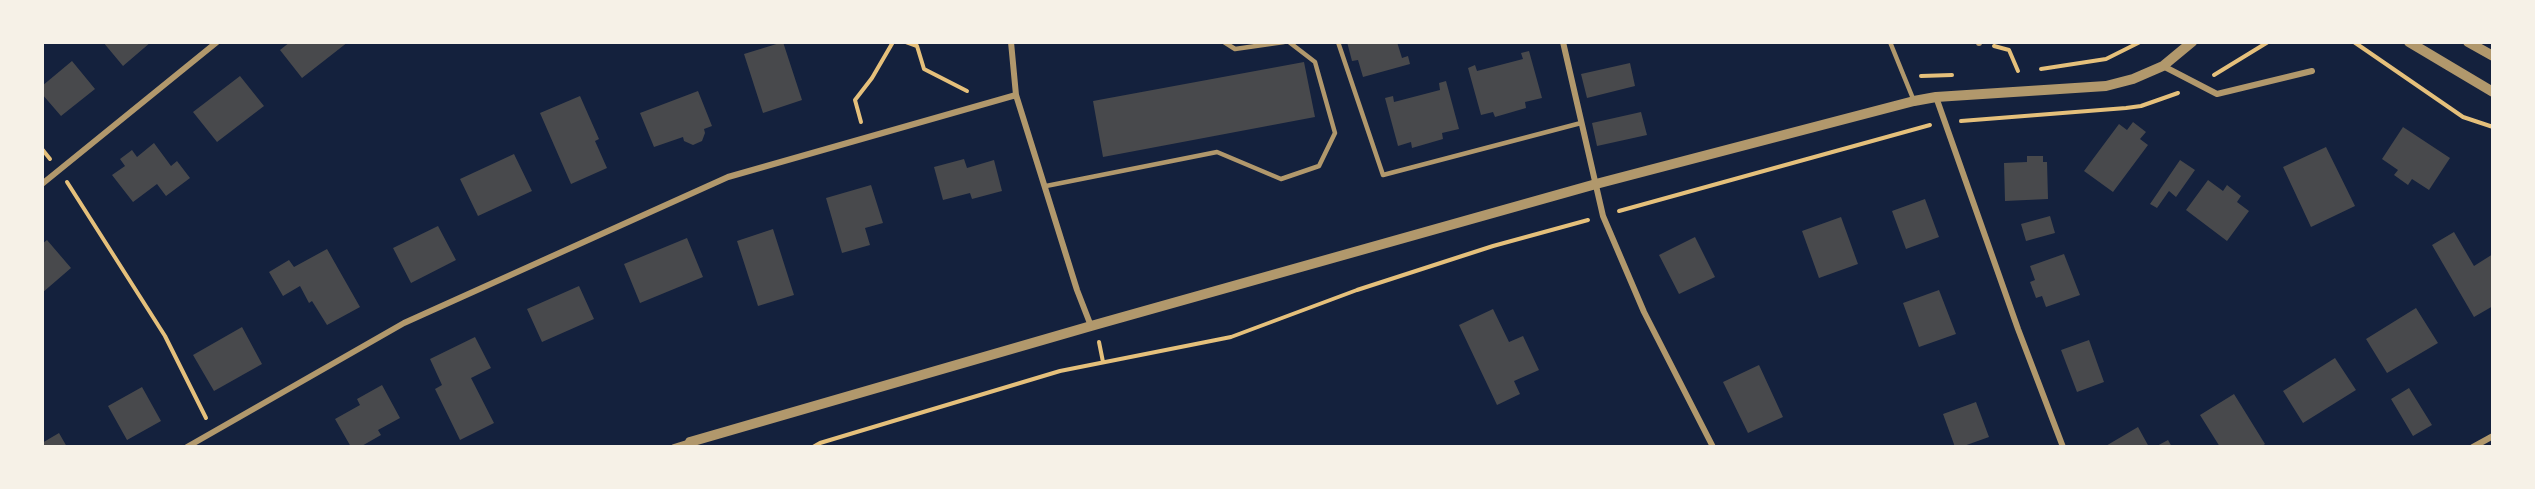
<!DOCTYPE html>
<html>
<head>
<meta charset="utf-8">
<style>
	body { margin:0 }
	#map { position:relative; width:2535px; height:489px; overflow:hidden; background:#14213d; font-family:Poppins,sans-serif }
	canvas { display:block }
	.frame { position:absolute; inset:0; border:44px solid #f6f1e7; pointer-events:none }
</style>
</head>
<body>
<div id="map">
<canvas width="2535" height="489"></canvas>
<div class="frame"></div>
</div>
<script>
const c = document.querySelector('canvas').getContext('2d');
c.lineJoin = 'round';
function fill(path, color) { c.fillStyle = color; c.fill(path, 'evenodd'); }
const toPath = rows => new Path2D(rows.map(r => 'M' + r).join(''));
function stroke(path, color, width, dash) { c.strokeStyle = color; c.lineWidth = width; c.lineCap = dash ? 'butt' : 'round'; c.setLineDash(dash || []); c.stroke(path); }
fill(toPath([
	[103,42,151,42,123,66],
	[290,42,348,42,302,78,280,50],
	[783,42,802,100,763,113,744,54],
	[1347,42,1397,42,1402,58,1408,56,1410,64,1363,77,1358,60,1352,61],
	[1529,51,1542,98,1525,102,1526,108,1495,117,1493,112,1481,115,1468,68,1475,65,1477,71,1523,59,1521,53],
	[72,61,95,89,61,116,42,94,42,86],
	[1304,62,1315,117,1103,157,1093,101],
	[1630,63,1635,86,1587,98,1581,74],
	[240,76,264,106,217,142,193,112],
	[1446,81,1459,129,1442,133,1443,139,1412,148,1411,142,1398,146,1385,98,1393,96,1394,102,1440,90,1439,83],
	[698,91,712,126,704,129,705,133,702,141,693,145,684,141,683,137,654,147,640,113],
	[580,96,599,139,595,141,607,168,571,184,540,113],
	[1641,112,1647,135,1597,146,1592,123],
	[2133,122,2146,132,2140,139,2148,145,2113,192,2084,171,2119,124,2127,130],
	[2403,127,2450,158,2429,190,2412,179,2408,185,2394,175,2398,170,2382,159],
	[154,143,171,166,177,161,190,178,166,196,157,184,133,202,112,175,125,166,120,159,132,150,137,157],
	[2326,147,2355,206,2311,227,2283,167],
	[514,154,532,191,478,216,460,179],
	[2027,156,2043,156,2043,162,2047,162,2048,199,2005,201,2004,163,2027,162],
	[964,159,967,168,994,160,1002,191,972,199,970,193,943,200,934,167],
	[2180,160,2195,170,2176,197,2169,191,2157,208,2150,204],
	[2208,180,2223,191,2227,185,2241,196,2237,202,2249,211,2227,241,2186,210],
	[871,185,883,223,865,228,870,245,842,253,826,198],
	[1925,199,1939,237,1906,249,1892,211],
	[2050,216,2055,233,2026,241,2021,224],
	[1841,217,1858,264,1819,278,1802,231],
	[438,226,456,260,411,283,393,248],
	[773,229,794,295,758,306,737,241],
	[2454,232,2474,266,2493,254,2493,306,2474,317,2432,245],
	[1695,237,1715,277,1679,294,1659,255],
	[687,238,703,277,640,303,624,264],
	[47,240,71,268,42,293,42,244],
	[327,249,360,307,327,325,312,301,309,303,300,286,283,296,269,272,289,260,294,267],
	[2064,254,2080,295,2046,307,2042,296,2036,298,2030,282,2035,280,2030,266],
	[579,286,594,319,542,342,527,309],
	[1939,290,1956,334,1919,347,1903,303],
	[2416,308,2438,343,2387,373,2366,339],
	[1493,309,1509,342,1523,336,1539,370,1514,381,1520,394,1497,405,1459,325],
	[242,327,262,364,214,391,193,355],
	[475,337,491,368,471,378,494,423,460,440,435,389,442,385,430,359],
	[2089,340,2104,382,2077,392,2061,350],
	[2335,358,2356,390,2303,423,2283,391],
	[1759,365,1783,417,1748,433,1723,382],
	[382,385,400,418,378,430,381,435,360,447,351,447,335,419,360,405,357,399],
	[142,387,161,421,127,440,108,406],
	[2409,388,2432,425,2413,436,2391,399],
	[2234,394,2265,444,2261,447,2220,447,2200,415],
	[1976,402,1989,437,1961,447,1955,447,1943,414],
	[2138,427,2149,447,2104,447],
	[59,433,67,447,42,447,42,443],
	[2168,440,2172,447,2155,447]
]), '#48494c');
stroke(toPath([
	[906,42,917,46,924,69,967,91],
	[2354,42,2463,117,2493,127],
	[1994,46,2009,50,2018,71],
	[2041,69,2106,59,2140,42],
	[2214,75,2268,42],
	[1921,76,1952,75],
	[1961,121,2126,108,2141,106,2178,93],
	[861,122,855,100,872,78,893,42],
	[42,149,50,159],
	[67,182,165,336,206,418],
	[1619,211,1930,125],
	[1099,342,1103,362],
	[813,447,820,443,1060,371,1231,337,1357,290,1493,246,1588,220]
]), '#e5c07b', 4);
stroke(toPath([
	[1224,42,1235,49,1284,42],
	[1338,42,1383,175,1581,123],
	[1890,42,1914,101],
	[1046,186,1217,152,1281,179,1319,166,1335,133,1315,62,1289,42]
]), '#b1986c', 4.5);
stroke(toPath([
	[1011,42,1016,95,1077,290,1091,326],
	[1563,42,1603,216,1644,312,1713,447],
	[1979,42,1979,43],
	[2163,66,2217,94,2312,71],
	[1936,97,2018,329,2063,447],
	[42,184,217,42],
	[187,447,404,323,728,177,1016,95],
	[674,447,690,442],
	[2473,447,2493,436]
]), '#b1986c', 6);
stroke(toPath([
	[2409,42,2493,92],
	[2468,42,2493,56],
	[692,447,690,442,1091,326,1596,184,1914,101,1936,97,2106,86,2133,79,2163,66,2192,42]
]), '#b1986c', 10);
</script>
</body>
</html>
